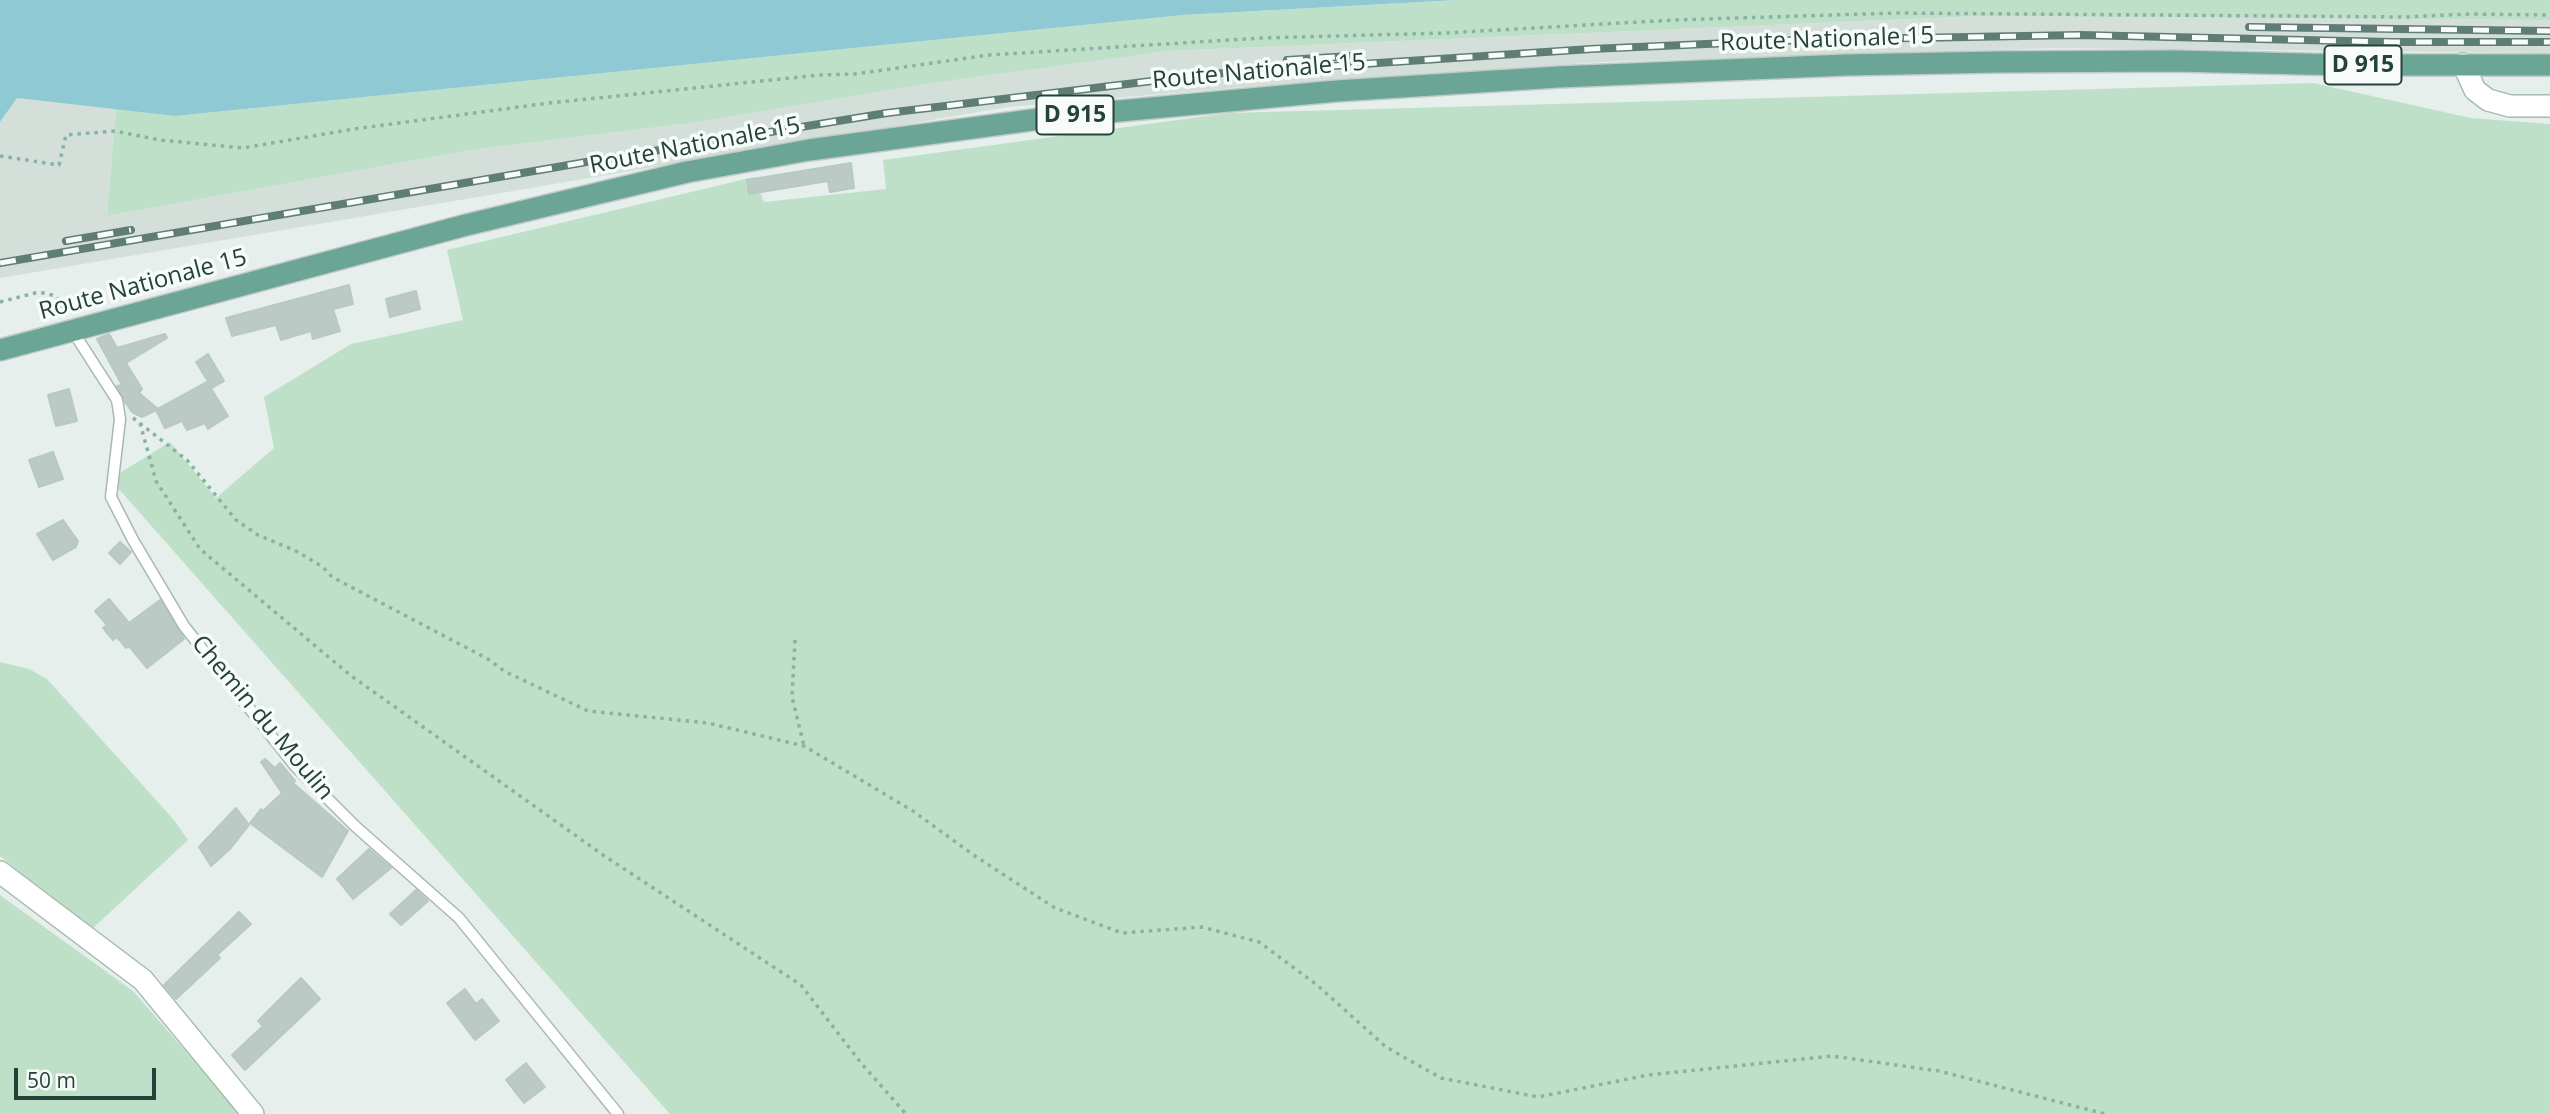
<!DOCTYPE html>
<html>
<head>
<meta charset="utf-8">
<style>
	body { margin:0 }
	#map { position:relative; width:2550px; height:1114px; overflow:hidden; background:#e6efeb; font-family:"Open Sans",sans-serif }
	canvas { display:block }
	.scale { position:absolute; left:14px; top:1068px; width:142px; height:32px; box-sizing:border-box; border:4px solid #24423a; border-top:0; padding-left:9px; font-size:21px; line-height:24px; white-space:nowrap; color:#24423a; -webkit-text-stroke:5px #f7fbf9; paint-order:stroke }
</style>
</head>
<body>
<div id="map">
<canvas width="2550" height="1114"></canvas>
<div class="scale">50 m</div>
</div>
<script>
const c = document.querySelector('canvas').getContext('2d');
c.lineJoin = 'round';
function fill(path, color) { c.fillStyle = color; c.fill(path, 'evenodd'); }
const toPath = rows => new Path2D(rows.map(r => 'M' + r).join(''));
function stroke(path, color, width, dash) { c.strokeStyle = color; c.lineWidth = width; c.lineCap = dash ? 'butt' : 'round'; c.setLineDash(dash || []); c.stroke(path); }
function drawText(font, color, halo, rows, align = 'center') {
  c.font = font + ' "Open Sans",sans-serif'; c.lineWidth = 7; c.setLineDash([]); c.textBaseline = 'middle'; c.strokeStyle = halo; c.fillStyle = color; for (const [text, x, y, turn = 0] of rows) {
    c.save(); c.translate(x, y); c.rotate((+turn || 0) * Math.PI / 180); c.textAlign = isNaN(turn) ? turn : align; if (halo) c.strokeText(text, 0, 0); c.fillText(text, 0, 0); c.restore();
  }
}
fill(toPath([
	[1980,16,2550,20,2550,53,2057,48,1602,62,1233,88,1008,107,0,278,0,122,17,98,116,109,107,216,471,150,691,123,933,83,1168,51]
]), '#d4dfda');
fill(toPath([
	[1457,0,2550,0,2550,20,1980,16,1168,51,933,83,691,123,471,150,107,216,116,109,175,116,1183,15],
	[2313,83,2471,118,2550,124,2550,1114,670,1114,110,479,170,442,216,498,274,448,264,397,351,344,463,320,447,250,754,177,764,202,886,189,883,160,1229,113],
	[0,662,29,669,47,679,174,820,188,840,91,930,0,856],
	[0,895,133,991,240,1114,0,1114]
]), '#bfe0c8');
fill(toPath([
	[0,0,1457,0,1183,15,175,116,17,98,0,122]
]), '#8ec9d4');
const building = toPath([
	[851,163,854,188,830,192,828,181,749,194,747,180,851,163],
	[349,285,353,304,333,309,340,331,313,339,311,331,281,340,276,325,232,336,226,318,349,285],
	[416,291,420,309,390,317,386,299,416,291],
	[109,334,117,348,165,334,167,338,126,363,142,389,139,393,158,409,142,417,132,412,125,402,117,386,122,385,97,339,109,334],
	[208,354,224,381,212,388,196,362,208,354],
	[207,382,228,416,208,429,205,423,187,430,182,421,165,428,156,410,207,382],
	[69,389,77,421,56,426,48,395,69,389],
	[53,452,63,479,39,487,29,460,53,452],
	[63,520,78,541,76,547,53,560,37,534,63,520],
	[120,542,131,552,120,564,109,553,120,542],
	[109,599,129,623,160,600,184,639,147,668,129,646,126,648,117,637,113,640,103,628,107,625,95,611,109,599],
	[265,759,275,768,280,763,295,781,293,783,348,831,322,877,250,823,261,809,263,811,282,793,261,762,265,759],
	[236,808,249,825,230,849,211,866,199,847,236,808],
	[369,849,391,868,353,899,337,879,369,849],
	[416,890,428,901,401,925,390,914,416,890],
	[239,912,251,924,217,955,220,958,176,999,164,985,239,912],
	[301,978,320,999,245,1070,232,1055,263,1026,258,1021,301,978],
	[465,989,476,1004,482,999,499,1021,475,1040,447,1003,465,989],
	[526,1063,545,1087,524,1103,506,1080,526,1063]
]);
fill(building, '#bbcac4');
stroke(building, '#b8c9c2', 2);
const lane = toPath([
	[72,330,117,400,120,419,111,497,133,540,184,626,295,766,355,826,459,918,618,1114]
]);
const secondary = toPath([
	[2463,64,2475,90,2488,100,2510,106,2550,106],
	[0,872,143,980,253,1114]
]);
const primary = toPath([
	[0,350,466,225,687,172,809,150,1054,117,1337,91,1558,77,1846,65,1997,62,2176,61,2345,65,2550,65]
]);
stroke(lane, '#a8b8b2', 13);
stroke(secondary, '#a4bbb3', 24);
stroke(primary, '#c2cac8', 24);
stroke(toPath([
	[0,156,59,165,66,135,115,131,160,140,243,148,354,129,549,103,820,75,855,74,989,55,1261,38,1446,33,1674,20,1896,13,2404,17,2470,14,2550,15],
	[0,302,39,292,56,296,64,312],
	[133,418,187,460,236,520,258,535,296,551,323,567,332,577,488,659,504,671,588,711,708,723,804,746,913,811,975,856,1055,908,1122,933,1202,927,1259,942,1317,985,1386,1047,1441,1078,1538,1097,1648,1075,1832,1056,1939,1071,2105,1114],
	[140,423,156,481,200,549,350,675,603,855,801,985,861,1063,906,1114],
	[795,640,792,697,804,746]
]), '#86b3a5', 3.5, [3.5, 5]);
stroke(lane, '#fff', 10);
stroke(secondary, '#fff', 21);
stroke(primary, '#6aa596', 21);
const rail = toPath([
	[2249,27,2550,31],
	[1287,60,1350,56],
	[66,241,131,230],
	[0,263,592,161,887,113,1210,74,1591,49,1799,40,2080,35,2392,42,2550,42]
]);
stroke(rail, '#5f7d75', 8);
stroke(rail, '#f7fbf9', 5, [16]);
for (const [x, y, w] of [
	[2363,65,77],
	[1075,115,77]
]) { const box = new Path2D(); box.roundRect(x - w / 2, y - 19.5, w, 39, 5); c.fillStyle = '#f7fbf9'; c.fill(box); stroke(box, '#24423a', 2); }
drawText('bold 23px', '#24423a', null, [
	["D 915",2363,65],
	["D 915",1075,115]
]);
drawText('24px', '#24423a', '#f7fbf9', [
	["Route Nationale 15",1827,40,-2],
	["Route Nationale 15",1259,72,-5],
	["Route Nationale 15",695,146,-11],
	["Route Nationale 15",143,285,-15],
	["Chemin du Moulin",262,718,50]
]);
</script>
</body>
</html>
